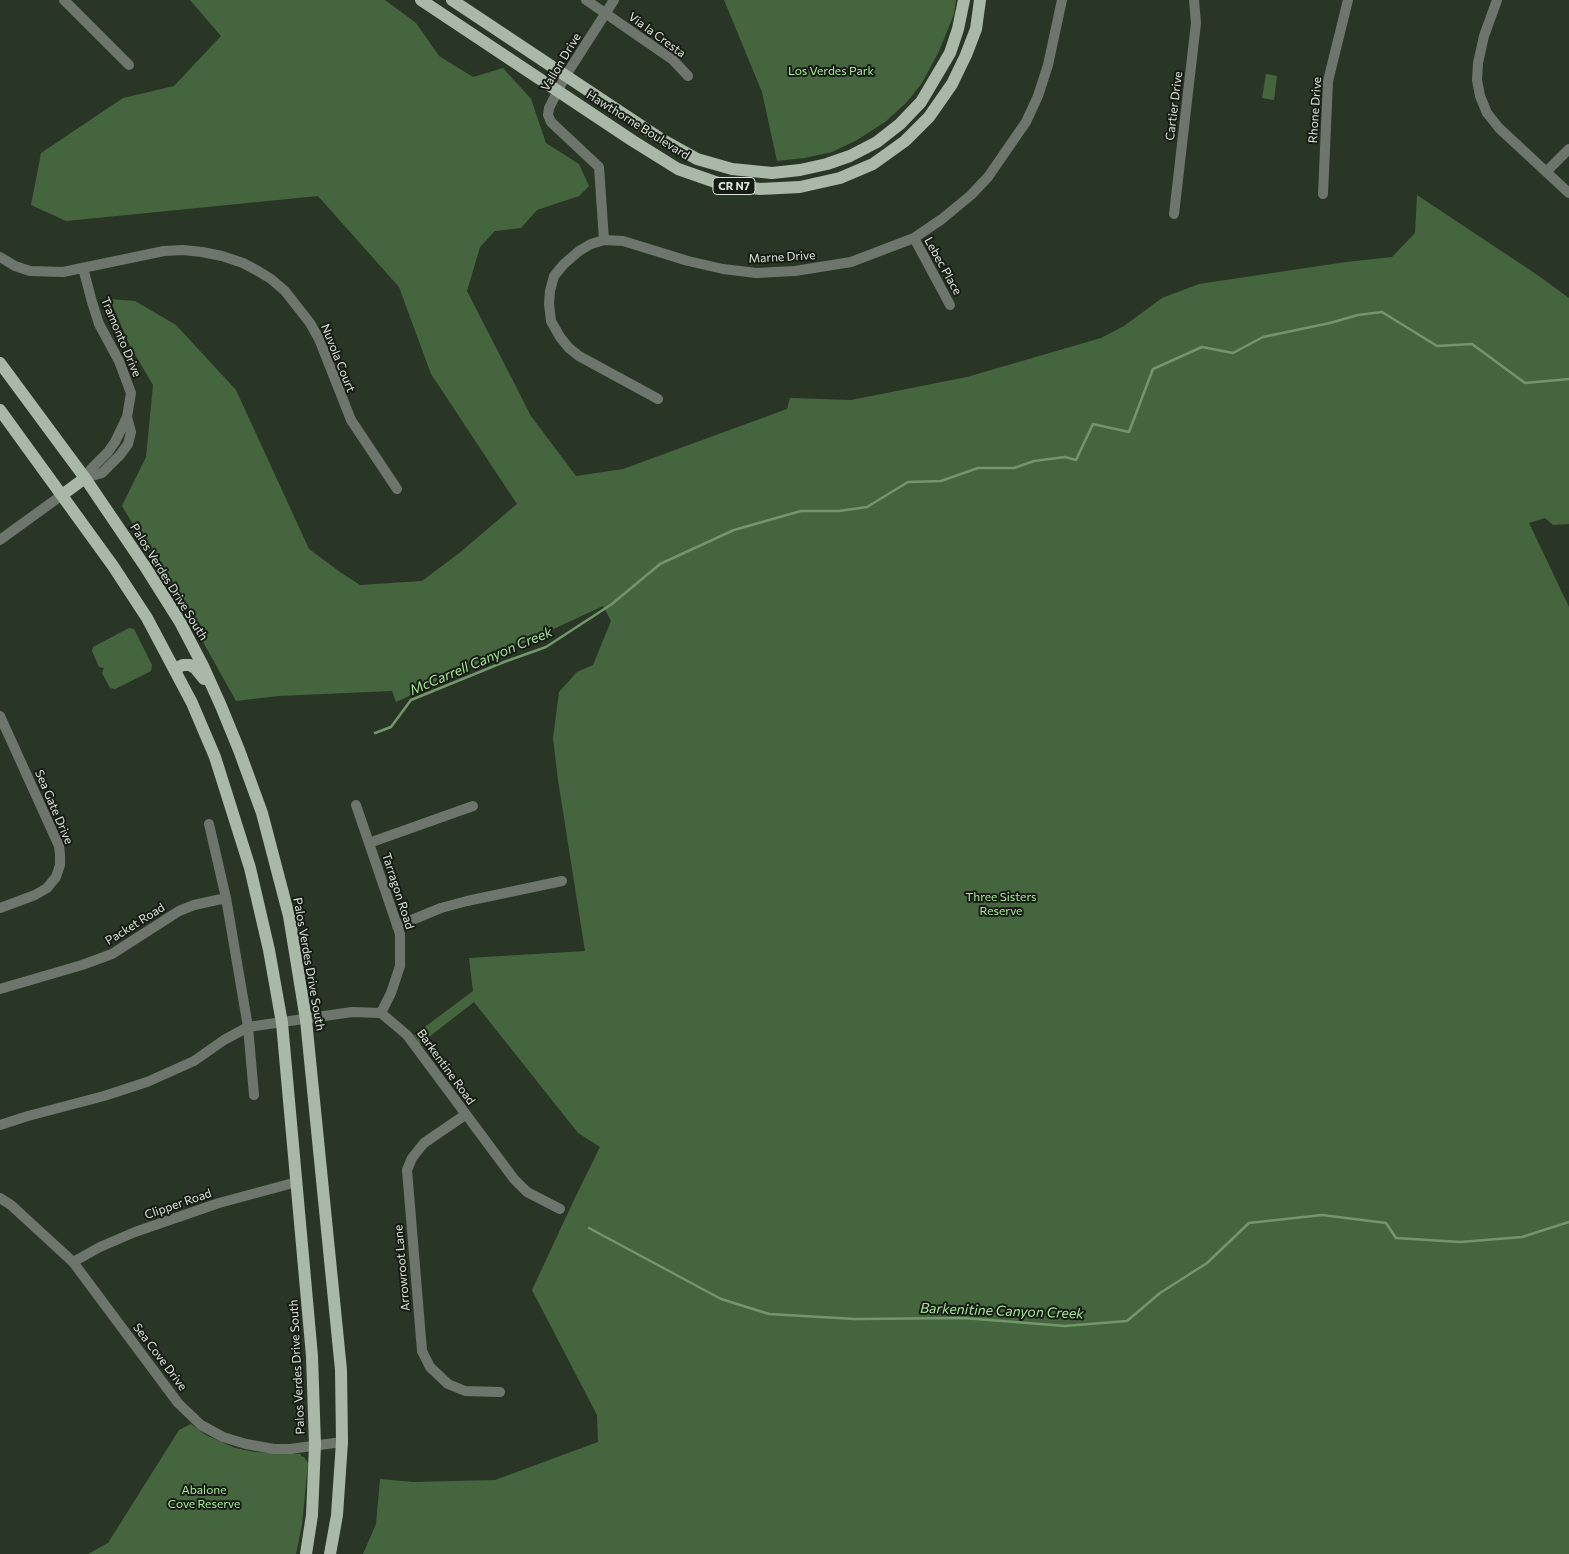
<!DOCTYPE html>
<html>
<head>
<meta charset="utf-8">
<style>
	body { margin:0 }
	canvas { display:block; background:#293626 }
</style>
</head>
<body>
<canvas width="1569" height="1554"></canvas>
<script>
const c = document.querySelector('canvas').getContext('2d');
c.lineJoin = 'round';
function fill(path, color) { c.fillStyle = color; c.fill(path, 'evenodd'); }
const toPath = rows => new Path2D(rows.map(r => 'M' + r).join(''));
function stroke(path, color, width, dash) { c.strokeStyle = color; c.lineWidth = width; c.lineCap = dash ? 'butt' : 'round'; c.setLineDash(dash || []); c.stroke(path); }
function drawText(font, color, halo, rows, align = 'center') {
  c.font = font + ' Commissioner,sans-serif'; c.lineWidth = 4; c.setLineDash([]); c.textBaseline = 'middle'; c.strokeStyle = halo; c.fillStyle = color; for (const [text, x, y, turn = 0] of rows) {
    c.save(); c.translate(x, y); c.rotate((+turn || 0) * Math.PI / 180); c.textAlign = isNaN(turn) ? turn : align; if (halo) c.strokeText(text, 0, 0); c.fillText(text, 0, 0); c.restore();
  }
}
fill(toPath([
	[190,0,385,0,416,23,439,56,473,77,503,68,531,99,546,143,579,164,589,186,579,196,537,210,521,228,495,231,480,247,467,291,531,416,576,476,623,469,787,409,790,398,851,400,967,377,1101,338,1124,326,1162,298,1199,284,1346,262,1392,257,1415,233,1417,195,1536,274,1569,298,1569,524,1553,525,1545,518,1529,523,1569,607,1569,1554,363,1554,376,1524,380,1479,413,1482,495,1480,598,1442,597,1415,532,1290,573,1202,600,1147,578,1133,474,1002,420,1044,414,1035,473,991,469,958,585,951,558,780,553,738,559,692,577,672,593,665,611,621,603,606,396,702,392,691,278,696,236,701,188,615,122,506,146,457,153,385,129,344,110,299,135,301,176,325,236,390,309,549,340,572,360,585,422,581,458,554,517,504,431,374,399,287,318,196,66,221,31,205,41,153,123,98,174,86,221,36],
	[724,0,956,0,954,14,939,51,922,83,907,102,885,122,857,140,832,152,804,158,777,161,762,92],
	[1266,74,1277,76,1274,100,1262,98],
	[129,628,134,629,152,665,151,671,115,689,110,688,102,673,104,668,99,667,92,651,93,647],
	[191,1424,206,1435,235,1448,255,1452,301,1454,301,1456,304,1457,308,1463,302,1525,296,1554,88,1554,108,1543,179,1430]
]), '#45653e');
stroke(toPath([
	[375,733,391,727,411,700,504,662,546,647,612,604,660,564,734,530,801,511,839,511,867,507,908,482,941,481,978,468,1014,468,1034,461,1065,457,1076,460,1093,424,1129,432,1153,369,1202,347,1233,353,1263,337,1330,323,1358,315,1382,312,1437,346,1472,344,1525,383,1569,379],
	[589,1228,721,1299,769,1314,855,1319,964,1318,1065,1326,1127,1321,1160,1293,1207,1263,1249,1223,1322,1215,1386,1223,1396,1238,1460,1242,1522,1237,1569,1222]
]), '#74966d', 2.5);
stroke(toPath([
	[64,0,129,65],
	[586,0,673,60,688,76],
	[1497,0,1484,36,1478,63,1477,80,1480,96,1487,113,1499,128,1569,193],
	[1546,172,1569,149],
	[1323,194,1328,81,1348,0],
	[1174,214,1196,23,1194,0],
	[914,238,950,305],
	[604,240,599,167,551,122,548,115,549,108,566,75,614,0],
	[0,257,15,266,30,271,63,272,164,251,183,250,202,252,222,256,243,263,258,271,271,279,285,291,310,323,319,339,351,420,397,489],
	[83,268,92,302,99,324,119,361,131,393,127,417,115,442,108,452,91,469,85,478],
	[658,399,579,356,569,348,560,337,551,321,549,304,550,291,554,276,564,264,579,251,591,244,604,240,623,241,688,261,723,269,756,273,795,271,851,262,914,238,942,219,971,195,988,177,1026,122,1038,96,1048,65,1062,0],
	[85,478,102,473,120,455,128,444,131,432,127,417],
	[0,540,62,495],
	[0,716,59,846,60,855,60,865,56,877,47,888,35,895,0,908],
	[356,805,400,934,400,966,391,993,381,1013],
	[209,824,226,898,248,1027,254,1095],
	[369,843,473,806],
	[397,926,441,908,467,901,562,881],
	[0,989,82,965,112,954,179,911,194,905,226,898],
	[465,1115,424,1143,412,1158,407,1170,422,1351,430,1367,448,1384,465,1391,500,1392],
	[0,1125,28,1116,104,1096,147,1082,194,1061,224,1040,248,1027,352,1012,381,1013,407,1035,514,1179,527,1192,560,1209],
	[0,1198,11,1205,73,1262,178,1403,201,1425,223,1437,246,1444,274,1449,290,1449,342,1442],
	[73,1262,100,1247,135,1232,219,1203,297,1182]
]), '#6e756d', 10);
stroke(toPath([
	[421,0,633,141,678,169,721,184,760,189,800,187,840,178,873,164,905,141,929,117,952,84,966,55,976,29,980,0],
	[452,0,661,139,697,159,732,169,772,173,800,170,827,164,850,156,877,142,900,124,921,102,950,53,958,29,964,0],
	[0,363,85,478,146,568,180,622,203,666,221,706,239,750,262,813,289,916,306,1020,341,1370,342,1442,337,1515,330,1554],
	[0,410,113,566,147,618,192,703,215,757,250,868,269,950,282,1023,312,1356,315,1445,312,1515,306,1554],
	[62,495,85,478],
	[174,669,183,665,190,665,195,668,204,679]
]), '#a9b8a7', 12);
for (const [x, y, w] of [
	[734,186,42]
]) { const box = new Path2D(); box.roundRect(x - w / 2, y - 8.5, w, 17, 4); c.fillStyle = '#161c14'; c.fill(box); stroke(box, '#dce4da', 1); }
drawText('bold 11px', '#dce4da', null, [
	["CR N7",734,186]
]);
drawText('12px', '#dce4da', '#161c14', [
	["Via la Cresta",657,35,36],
	["Vallon Drive",561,62,-59],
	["Cartier Drive",1174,106,-83],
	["Rhone Drive",1315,110,-86],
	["Hawthorne Boulevard",638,125,32],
	["Marne Drive",782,257,-3],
	["Lebec Place",943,266,61],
	["Tramonto Drive",121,337,67],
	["Nuvola Court",338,358,68],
	["Palos Verdes Drive South",169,582,58],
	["Sea Gate Drive",54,807,67],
	["Tarragon Road",398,891,72],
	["Packet Road",135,924,-32],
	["Palos Verdes Drive South",309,964,80],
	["Barkentine Road",446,1067,54],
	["Clipper Road",178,1204,-19],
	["Arrowroot Lane",402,1268,-95],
	["Sea Cove Drive",160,1357,53],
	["Palos Verdes Drive South",297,1367,-93]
]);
drawText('12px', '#a7ea9a', '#161c14', [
	["Los Verdes Park",831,71],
	["Three Sisters",1001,897],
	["Reserve",1001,911],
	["Abalone",204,1490],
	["Cove Reserve",204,1504]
]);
drawText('italic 14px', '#a4e697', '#161c14', [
	["McCarrell Canyon Creek",481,661,-23],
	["Barkenitine Canyon Creek",1002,1311,2]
]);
</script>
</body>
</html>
